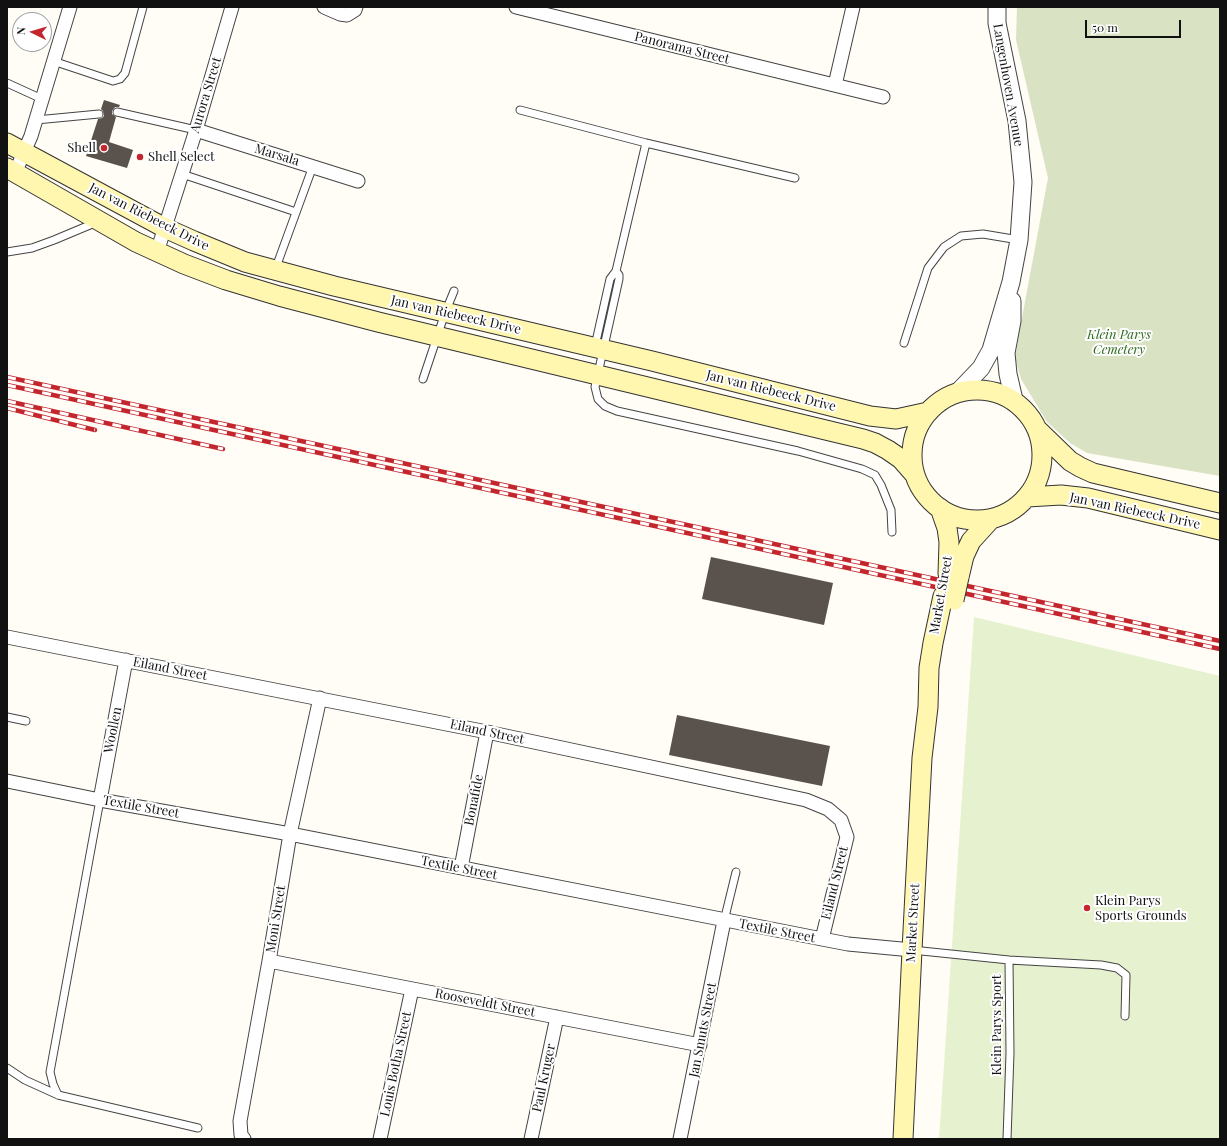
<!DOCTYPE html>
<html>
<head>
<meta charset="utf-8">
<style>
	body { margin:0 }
	#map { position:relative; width:1227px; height:1146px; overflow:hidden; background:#fffdf5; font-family:"Playfair Display",serif }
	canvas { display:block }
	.frame { position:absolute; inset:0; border:8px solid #111; pointer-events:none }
	.north { position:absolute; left:12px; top:12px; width:40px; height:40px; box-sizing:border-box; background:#fff; border:1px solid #a0a0a0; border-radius:50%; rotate:275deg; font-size:11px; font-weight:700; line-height:16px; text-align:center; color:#111 }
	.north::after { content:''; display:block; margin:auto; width:14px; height:18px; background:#c4262e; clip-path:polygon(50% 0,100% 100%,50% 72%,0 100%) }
	.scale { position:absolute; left:1085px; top:20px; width:96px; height:18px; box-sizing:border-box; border:2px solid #111; border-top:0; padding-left:5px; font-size:12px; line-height:14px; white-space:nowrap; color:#111; -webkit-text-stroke:3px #fff; paint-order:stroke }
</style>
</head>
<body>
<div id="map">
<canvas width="1227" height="1146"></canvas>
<div class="frame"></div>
<div class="north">N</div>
<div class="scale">50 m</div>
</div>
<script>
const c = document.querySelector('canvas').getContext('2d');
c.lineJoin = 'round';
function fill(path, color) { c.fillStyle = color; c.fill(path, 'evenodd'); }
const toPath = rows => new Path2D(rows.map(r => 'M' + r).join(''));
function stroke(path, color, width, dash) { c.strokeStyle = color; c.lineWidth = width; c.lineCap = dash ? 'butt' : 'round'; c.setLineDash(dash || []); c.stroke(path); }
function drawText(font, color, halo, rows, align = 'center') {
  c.font = font + ' "Playfair Display",serif'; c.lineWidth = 4; c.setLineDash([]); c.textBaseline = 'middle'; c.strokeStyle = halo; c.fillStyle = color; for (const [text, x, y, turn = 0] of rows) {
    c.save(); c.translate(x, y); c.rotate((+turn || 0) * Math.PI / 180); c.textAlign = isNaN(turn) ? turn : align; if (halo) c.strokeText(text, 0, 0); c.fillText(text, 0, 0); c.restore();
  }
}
fill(toPath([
	[1017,7,1220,7,1220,476,1087,453,1070,443,1047,422,1021,379,1015,358,1021,323,1048,178,1016,40]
]), '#d9e3c4');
fill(toPath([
	[974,617,1220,676,1220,1139,939,1139]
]), '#e6f2cf');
fill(toPath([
	[104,100,120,105,119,107,115,107,112,111,112,114,116,117,109,142,133,150,127,168,86,156,98,119,102,118,104,116,103,111,101,109],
	[711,557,833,583,824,625,702,599],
	[677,715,830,746,822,786,669,755]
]), '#5a524d');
const service = toPath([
	[53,61,113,81,120,79,125,73,143,7],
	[7,83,42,99],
	[520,110,646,143,795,178],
	[117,112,196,130],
	[36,120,99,114],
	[182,174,296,212],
	[7,252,32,248,54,240,97,222],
	[275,270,313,166],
	[616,271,619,275,619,279,595,387,598,399,605,406,617,411,798,451,862,469,875,475,881,485,891,510,892,532],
	[904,343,928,268,944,247,961,236,983,234,1019,240],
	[595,346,610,279,616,271,646,143],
	[423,379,445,313,454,291],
	[7,717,26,721],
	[724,921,736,872],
	[912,950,1009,960,1010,1053,1007,1139],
	[1009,960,1101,965,1117,968,1126,975,1125,1016],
	[7,1068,25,1080,58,1095,198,1128],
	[58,1095,53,1084,50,1072,100,800]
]);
const minor = toPath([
	[324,7,340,14,347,15,355,10,356,7],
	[516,7,883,97],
	[835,85,853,7],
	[196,130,358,181],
	[15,173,31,136,70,7],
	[157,252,196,130,232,7],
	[7,637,487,732,806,800,828,809,841,820,847,837,822,939],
	[7,781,100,800,290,834,822,939,848,944,912,950],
	[100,800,126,660],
	[461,868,487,732],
	[269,961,700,1045],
	[244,1139,241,1135,240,1121,269,961,290,834,320,698],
	[380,1139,412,989],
	[531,1139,557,1017],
	[680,1139,724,921]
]);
const tertiary = toPath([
	[1012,301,1012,321,1006,353,1008,374,1014,400],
	[958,392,981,368,991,350,1011,282,1019,240,1023,182,1017,121,997,23,997,7]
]);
const secondary = toPath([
	[7,143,165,228,194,241,245,262,334,286,652,361,870,416,896,419,928,412],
	[7,168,136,242,184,264,226,280,279,296,378,322,863,439,875,443,888,450,901,459,915,475],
	'912 455a65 65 0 1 1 130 0a65 65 0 1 1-130 0Z',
	[1038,430,1070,461,1080,467,1093,473,1220,503],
	[1027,497,1061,495,1088,498,1220,530],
	[940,508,947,528,949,542,948,574],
	[959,577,964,556,971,541,991,519],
	[903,1139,912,950,922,758,928,707,929,668,933,643,943,596]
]);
stroke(service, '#444', 9);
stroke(minor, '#444', 15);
stroke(tertiary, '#444', 19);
stroke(secondary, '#333', 21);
stroke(service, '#fff', 7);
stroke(minor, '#fff', 13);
stroke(tertiary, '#fff', 17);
stroke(secondary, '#fff6b0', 19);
const rail = toPath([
	[7,377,1220,641],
	[7,385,1220,649],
	[7,401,223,449],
	[7,408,95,430]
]);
stroke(rail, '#c4262e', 4.5);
stroke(rail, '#fff', 3, [9]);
const secondaryBridge = toPath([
	[954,600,959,577]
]);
stroke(secondaryBridge, '#333', 21, []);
stroke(secondaryBridge, '#fff6b0', 19);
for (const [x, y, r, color] of [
	[104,148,4,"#c4262e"],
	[140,157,4,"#c4262e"],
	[1087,908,4,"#c4262e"]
]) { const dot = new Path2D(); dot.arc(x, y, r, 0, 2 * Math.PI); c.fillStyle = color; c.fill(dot); stroke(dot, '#fff', 1.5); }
drawText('13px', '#111', '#fff', [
	["Panorama Street",682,48,14],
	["Langenhoven Avenue",1008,85,80],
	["Aurora Street",206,95,-73],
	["Marsala",277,155,17],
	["Jan van Riebeeck Drive",149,217,27],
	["Jan van Riebeeck Drive",456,315,13],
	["Jan van Riebeeck Drive",771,391,14],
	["Jan van Riebeeck Drive",1135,511,12],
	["Market Street",941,595,-80],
	["Eiland Street",170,669,11],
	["Woollen",113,730,-79],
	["Eiland Street",487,732,12],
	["Bonafide",474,800,-79],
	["Textile Street",141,807,10],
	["Textile Street",459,868,11],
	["Eiland Street",835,883,-76],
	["Moni Street",276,919,-81],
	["Market Street",913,923,-87],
	["Textile Street",777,931,11],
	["Rooseveldt Street",485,1003,11],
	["Klein Parys Sport",997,1025,-90],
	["Jan Smuts Street",703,1030,-79],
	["Louis Botha Street",396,1064,-78],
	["Paul Kruger",544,1078,-78]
]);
drawText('13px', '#111', '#fff', [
	["Shell",96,148,"right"],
	["Shell Select",148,157],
	["Klein Parys",1095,901],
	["Sports Grounds",1095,916]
], 'left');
drawText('italic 13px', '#2f6b1f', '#fff', [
	["Klein Parys",1119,335],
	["Cemetery",1119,350]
]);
</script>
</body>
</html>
